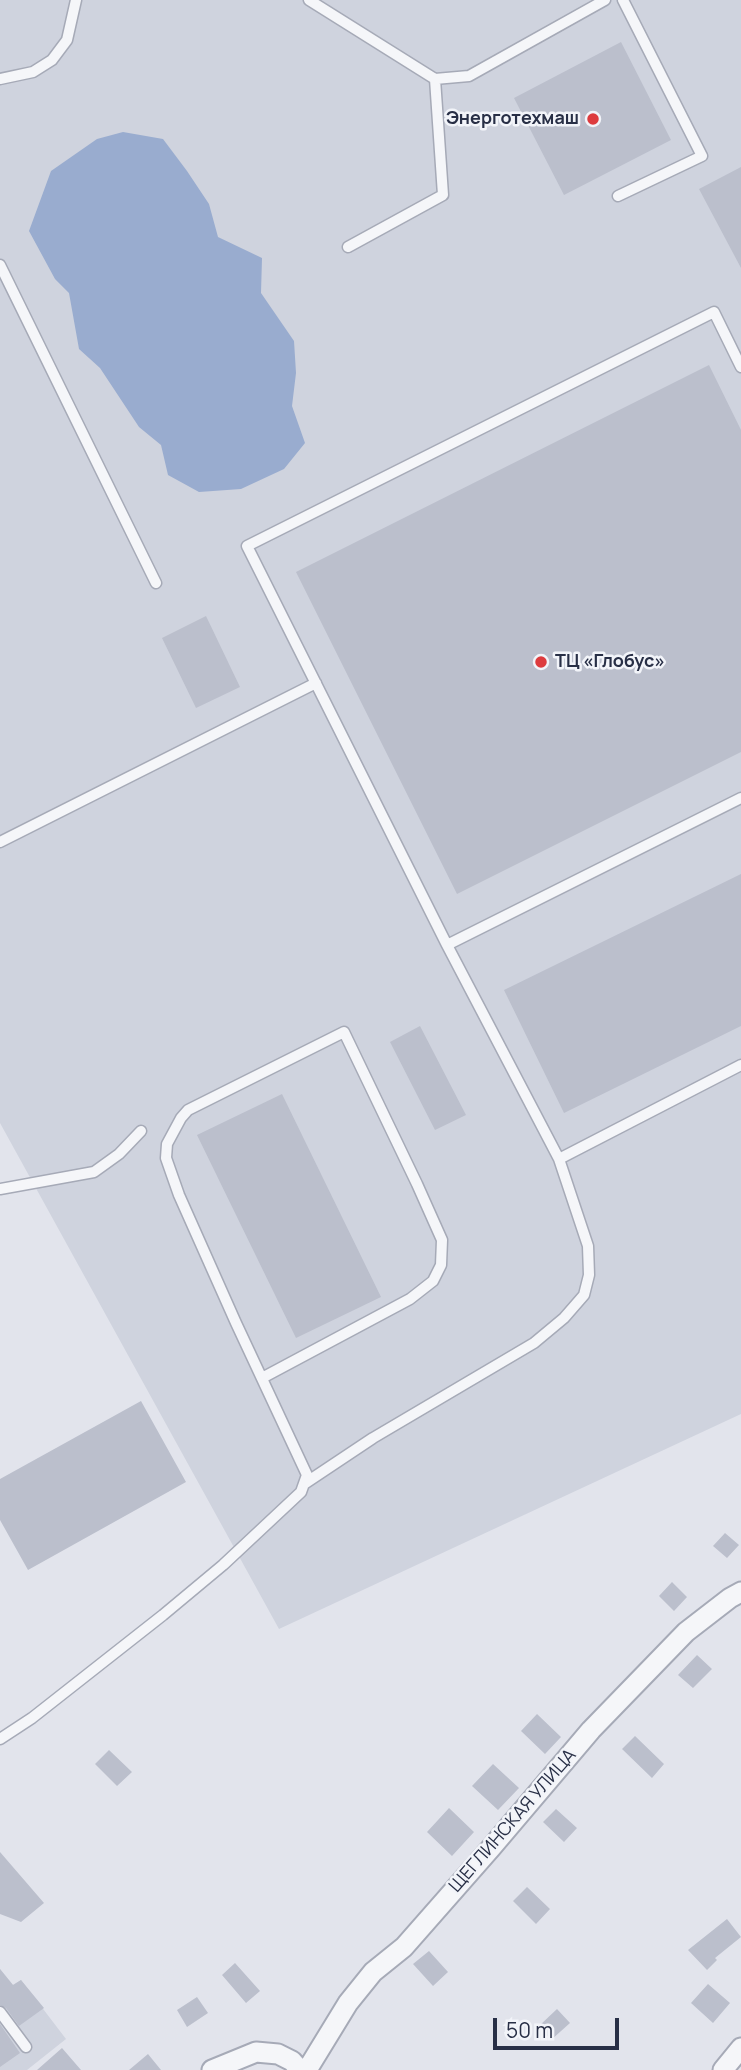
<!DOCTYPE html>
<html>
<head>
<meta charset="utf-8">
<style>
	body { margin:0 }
	#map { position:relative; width:741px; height:2070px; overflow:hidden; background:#e2e4ec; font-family:Manrope,sans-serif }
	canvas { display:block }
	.scale { position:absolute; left:493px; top:2018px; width:126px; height:32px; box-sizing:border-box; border:4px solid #282f46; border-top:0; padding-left:9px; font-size:21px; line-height:24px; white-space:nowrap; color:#282f46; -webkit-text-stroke:5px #f2f4f9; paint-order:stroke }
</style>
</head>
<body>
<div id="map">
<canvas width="741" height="2070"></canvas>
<div class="scale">50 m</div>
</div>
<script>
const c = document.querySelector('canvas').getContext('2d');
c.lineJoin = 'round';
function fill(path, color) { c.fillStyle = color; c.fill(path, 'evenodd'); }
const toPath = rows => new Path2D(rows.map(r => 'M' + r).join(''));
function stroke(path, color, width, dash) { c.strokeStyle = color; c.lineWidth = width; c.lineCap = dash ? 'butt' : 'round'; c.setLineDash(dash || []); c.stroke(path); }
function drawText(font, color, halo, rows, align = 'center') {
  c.font = font + ' Manrope,sans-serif'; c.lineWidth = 5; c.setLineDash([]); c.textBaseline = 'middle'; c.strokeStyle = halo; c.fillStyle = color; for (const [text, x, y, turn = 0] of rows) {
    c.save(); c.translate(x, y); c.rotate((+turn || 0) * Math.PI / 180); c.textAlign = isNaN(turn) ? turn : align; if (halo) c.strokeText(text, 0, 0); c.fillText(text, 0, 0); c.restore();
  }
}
fill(toPath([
	[0,0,741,0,741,1414,279,1629,0,1123],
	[0,1969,13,1985,21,1980,66,2039,27,2070,0,2070]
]), '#cfd3de');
fill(toPath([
	[123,132,163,139,187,171,209,204,218,237,262,258,261,293,294,341,296,373,292,406,305,443,284,469,241,489,199,492,168,475,161,445,139,427,100,368,79,349,69,293,55,279,29,231,51,171,97,139]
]), '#99accf');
fill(toPath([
	[621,42,671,140,564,195,514,98],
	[741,167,741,268,699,189],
	[709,365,741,430,741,752,457,894,296,572],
	[206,616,240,687,196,708,162,638],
	[741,874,741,1026,564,1113,504,990],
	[420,1026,466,1115,435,1130,390,1042],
	[282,1094,381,1297,296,1338,197,1135],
	[141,1401,186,1482,28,1570,0,1520,0,1479],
	[725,1533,739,1545,727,1558,713,1546],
	[672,1582,687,1597,674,1611,659,1596],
	[697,1655,712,1669,693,1688,678,1675],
	[537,1714,561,1737,545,1754,521,1731],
	[635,1736,664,1764,652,1778,622,1749],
	[109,1750,132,1772,117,1786,95,1764],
	[493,1764,519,1788,498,1810,472,1786],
	[449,1808,474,1832,452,1856,427,1832],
	[556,1809,577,1828,564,1842,543,1822],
	[0,1852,44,1903,21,1922,0,1914],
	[527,1887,550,1909,536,1924,513,1901],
	[727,1919,741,1937,715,1958,717,1960,707,1970,688,1950],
	[429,1951,448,1972,433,1986,413,1964],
	[235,1963,260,1991,246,2003,222,1975],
	[0,1969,13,1985,21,1980,44,2008,19,2026,6,2008,0,2005],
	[708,1984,730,2003,713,2023,691,2003],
	[197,1997,208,2013,187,2027,177,2010],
	[557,2009,570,2023,551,2040,539,2026],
	[0,2024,20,2053,0,2067],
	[62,2048,81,2070,37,2070],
	[148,2054,161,2070,129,2070]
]), '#bbbfcc');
const service = toPath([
	[309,0,435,79,469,76,605,0],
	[0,79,33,72,52,60,67,40,76,0],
	[618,196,702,156,623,0],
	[348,247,443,195,435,79],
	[0,265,156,583],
	[741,367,714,312,247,546,447,945,741,798],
	[0,842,316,683],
	[559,1159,741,1065],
	[0,1189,94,1172,119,1154,141,1131],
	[304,1484,373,1438,534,1343,564,1318,584,1295,589,1275,588,1246,559,1159,447,945],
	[0,1739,32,1718,163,1615,223,1565,301,1492,307,1475,236,1323,179,1195,166,1158,167,1144,181,1118,188,1110,344,1032,417,1184,442,1240,441,1265,433,1281,410,1299,262,1378],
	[0,2012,26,2047]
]);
const minor = toPath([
	[212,2070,256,2052,278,2054,292,2061,300,2070],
	[307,2070,348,2003,373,1972,404,1947,491,1848,591,1730,686,1632,730,1598,741,1592],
	[723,2070,741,2048]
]);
stroke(service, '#a6aab7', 13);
stroke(minor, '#a6aab7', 23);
stroke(service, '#f5f6f9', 10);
stroke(minor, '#f5f6f9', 19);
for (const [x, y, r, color] of [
	[593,119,7,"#dd3b3e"],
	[541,662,7,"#dd3b3e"]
]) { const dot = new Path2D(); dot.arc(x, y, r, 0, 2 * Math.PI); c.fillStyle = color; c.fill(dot); stroke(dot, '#f2f4f9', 2.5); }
drawText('bold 18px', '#282f46', '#f2f4f9', [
	["Энерготехмаш",579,119],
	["ТЦ «Глобус»",555,662,"left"]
], 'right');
drawText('18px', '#282f46', '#f2f4f9', [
	["ЩЕГЛИНСКАЯ УЛИЦА",513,1821,-49]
]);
</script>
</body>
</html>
